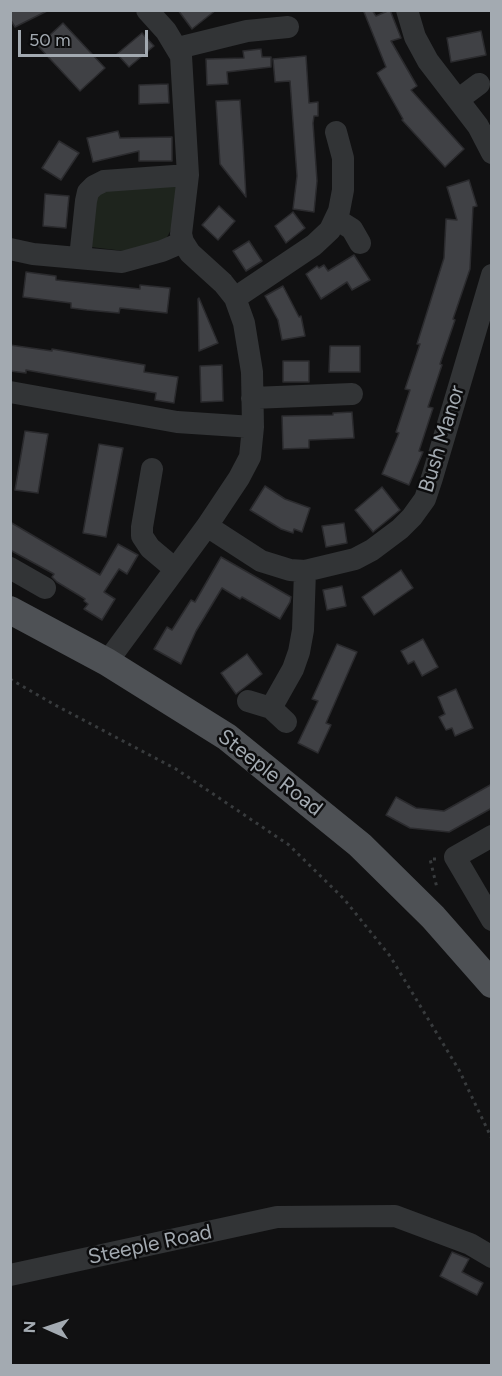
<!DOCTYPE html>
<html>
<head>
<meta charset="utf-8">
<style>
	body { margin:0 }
	#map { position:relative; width:502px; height:1376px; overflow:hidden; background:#111112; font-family:Figtree,sans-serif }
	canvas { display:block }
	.frame { position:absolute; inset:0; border:12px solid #a3aab1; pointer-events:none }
	.north { position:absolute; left:18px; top:1298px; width:60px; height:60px; -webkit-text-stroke:4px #0c0c0d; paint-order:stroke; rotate:273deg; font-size:16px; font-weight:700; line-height:24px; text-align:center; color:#a3aab1 }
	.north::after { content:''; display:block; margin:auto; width:21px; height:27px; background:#a3aab1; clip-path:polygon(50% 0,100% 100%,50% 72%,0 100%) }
	.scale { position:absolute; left:18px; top:30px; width:130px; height:27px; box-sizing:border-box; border:3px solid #a3aab1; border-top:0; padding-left:8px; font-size:18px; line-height:21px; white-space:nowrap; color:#a3aab1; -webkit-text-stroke:4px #0c0c0d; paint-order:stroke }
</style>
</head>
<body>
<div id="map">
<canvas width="502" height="1376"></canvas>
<div class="frame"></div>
<div class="north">N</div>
<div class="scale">50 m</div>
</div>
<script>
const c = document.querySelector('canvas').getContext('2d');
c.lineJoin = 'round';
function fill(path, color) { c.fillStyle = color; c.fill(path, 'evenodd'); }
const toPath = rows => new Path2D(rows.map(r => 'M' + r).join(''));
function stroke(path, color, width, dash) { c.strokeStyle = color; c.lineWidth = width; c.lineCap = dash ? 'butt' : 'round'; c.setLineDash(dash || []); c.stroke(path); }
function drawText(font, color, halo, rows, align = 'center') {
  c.font = font + ' Figtree,sans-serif'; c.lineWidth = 5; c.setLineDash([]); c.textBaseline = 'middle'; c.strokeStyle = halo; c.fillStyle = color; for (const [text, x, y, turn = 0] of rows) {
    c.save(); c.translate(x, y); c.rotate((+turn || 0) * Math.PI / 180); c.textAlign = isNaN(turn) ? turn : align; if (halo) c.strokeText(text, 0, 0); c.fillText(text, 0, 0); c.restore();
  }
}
fill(toPath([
	[179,186,173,226,165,241,124,251,91,247,91,211,102,188]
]), '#1e241d');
const building = toPath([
	[10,10,49,10,15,27,10,19,10,10],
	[178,10,216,10,192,29,178,10],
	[368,10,372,10,376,16,390,10,401,38,391,41,417,86,411,90,464,149,445,167,402,120,403,119,377,73,386,67,364,12,368,10],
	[63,23,105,68,80,91,38,46,63,23],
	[481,31,486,55,451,62,447,38,481,31],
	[142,33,154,46,129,67,117,54,142,33],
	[261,49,262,57,271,57,271,67,227,72,228,84,207,85,206,59,244,58,243,51,261,49],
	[306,56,309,103,318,102,318,116,314,116,313,123,317,181,314,212,293,209,297,176,290,81,275,82,273,59,306,56],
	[168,84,169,103,139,104,139,85,168,84],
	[240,100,243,144,246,197,220,164,218,133,216,101,240,100],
	[118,131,120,138,172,137,172,161,139,161,139,151,93,162,87,138,118,131],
	[59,141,79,153,61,180,42,168,59,141],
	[469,180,477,206,473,207,470,269,453,319,455,320,440,364,442,365,428,407,433,408,419,451,423,452,409,485,382,474,399,433,396,432,410,390,405,389,420,344,417,344,444,258,446,219,457,220,447,187,469,180],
	[45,194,69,196,66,228,43,226,45,194],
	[219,206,235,221,218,240,202,225,219,206],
	[293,212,305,228,286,243,275,226,293,212],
	[249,241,262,261,246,271,233,251,249,241],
	[354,255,370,280,352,290,347,282,321,299,306,274,317,266,319,268,324,265,328,271,354,255],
	[26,272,56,276,56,280,140,289,140,285,170,288,167,313,120,308,119,313,87,310,71,308,71,303,23,297,26,272],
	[283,286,299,317,301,316,305,336,282,340,278,320,265,296,283,286],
	[199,298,218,343,199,351,198,299,199,298],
	[10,345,52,351,52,349,145,365,144,372,178,377,174,403,155,400,156,393,26,370,26,373,10,371,10,345],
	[330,346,360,346,360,372,329,372,330,346],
	[283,361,309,361,309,382,283,382,283,361],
	[222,365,223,401,201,402,200,366,222,365],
	[352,412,354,438,309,440,309,448,283,449,282,416,333,415,333,413,352,412],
	[25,431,48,434,38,493,15,490,25,431],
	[99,444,123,448,106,537,83,533,99,444],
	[265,486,285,499,310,508,302,532,294,529,293,533,281,529,250,510,265,486],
	[382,487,400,510,373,532,355,510,382,487],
	[10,522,100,575,118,544,138,555,127,574,119,569,104,592,115,599,102,620,84,609,88,604,84,601,85,599,57,582,52,577,54,574,10,550,10,522],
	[344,523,347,543,326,547,322,526,344,523],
	[221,557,291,597,290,602,280,619,242,597,240,599,222,588,196,631,181,664,154,649,167,627,172,630,191,600,195,602,221,557],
	[401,570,413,588,374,615,362,597,401,570],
	[342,586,346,606,327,610,323,590,342,586],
	[423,639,438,667,422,676,414,661,408,664,401,651,423,639],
	[337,644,357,652,326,723,331,725,318,753,298,743,318,701,312,699,337,644],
	[247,654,262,674,236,694,221,673,247,654],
	[456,689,473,728,455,736,452,728,446,730,439,717,445,714,438,697,456,689],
	[492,784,492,808,449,832,410,828,386,815,396,797,416,808,444,811,492,784],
	[452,1252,469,1259,462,1272,483,1283,477,1295,440,1276,452,1252]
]);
fill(building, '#404145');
stroke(building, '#2b2b2e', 1.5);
stroke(toPath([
	[10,679,55,705,176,769,289,845,344,899,390,956,459,1070,492,1139],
	[436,859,430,859,437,888]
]), '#383b3d', 3, [3, 4.5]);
stroke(toPath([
	[407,10,415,37,428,61,478,126,492,153],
	[178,48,247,31,288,27],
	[459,99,479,84],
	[336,219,352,229,360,243],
	[10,249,33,254,122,262,162,251,183,242],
	[80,258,86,201,88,192,94,186,104,181,188,175],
	[235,298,314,245,330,230,339,211,343,190,343,158,336,132],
	[10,392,177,422,253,427],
	[252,398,352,394],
	[152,469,142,527,142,536,150,548,175,569],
	[207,526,261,561,290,570,305,571,355,559,372,550,400,529,412,517,425,499,432,478,492,275],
	[10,568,45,588],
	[107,662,207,526,239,478,250,457,253,427,252,372,244,323,235,298,223,283,190,253,183,242,181,234,188,175,181,56,166,31,147,10],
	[248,701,271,708,286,722],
	[271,708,293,669,299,652,303,630,305,571],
	[492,836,455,857,492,920],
	[10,1275,277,1217,395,1216,470,1244,492,1257]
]), '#323436', 22);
stroke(toPath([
	[10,610,107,662,227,737,360,845,433,917,492,984]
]), '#4e5155', 28);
drawText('21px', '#a3aab1', '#0c0c0d', [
	["Bush Manor",442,439,-73],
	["Steeple Road",270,773,38],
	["Steeple Road",150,1245,-12]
]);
</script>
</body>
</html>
